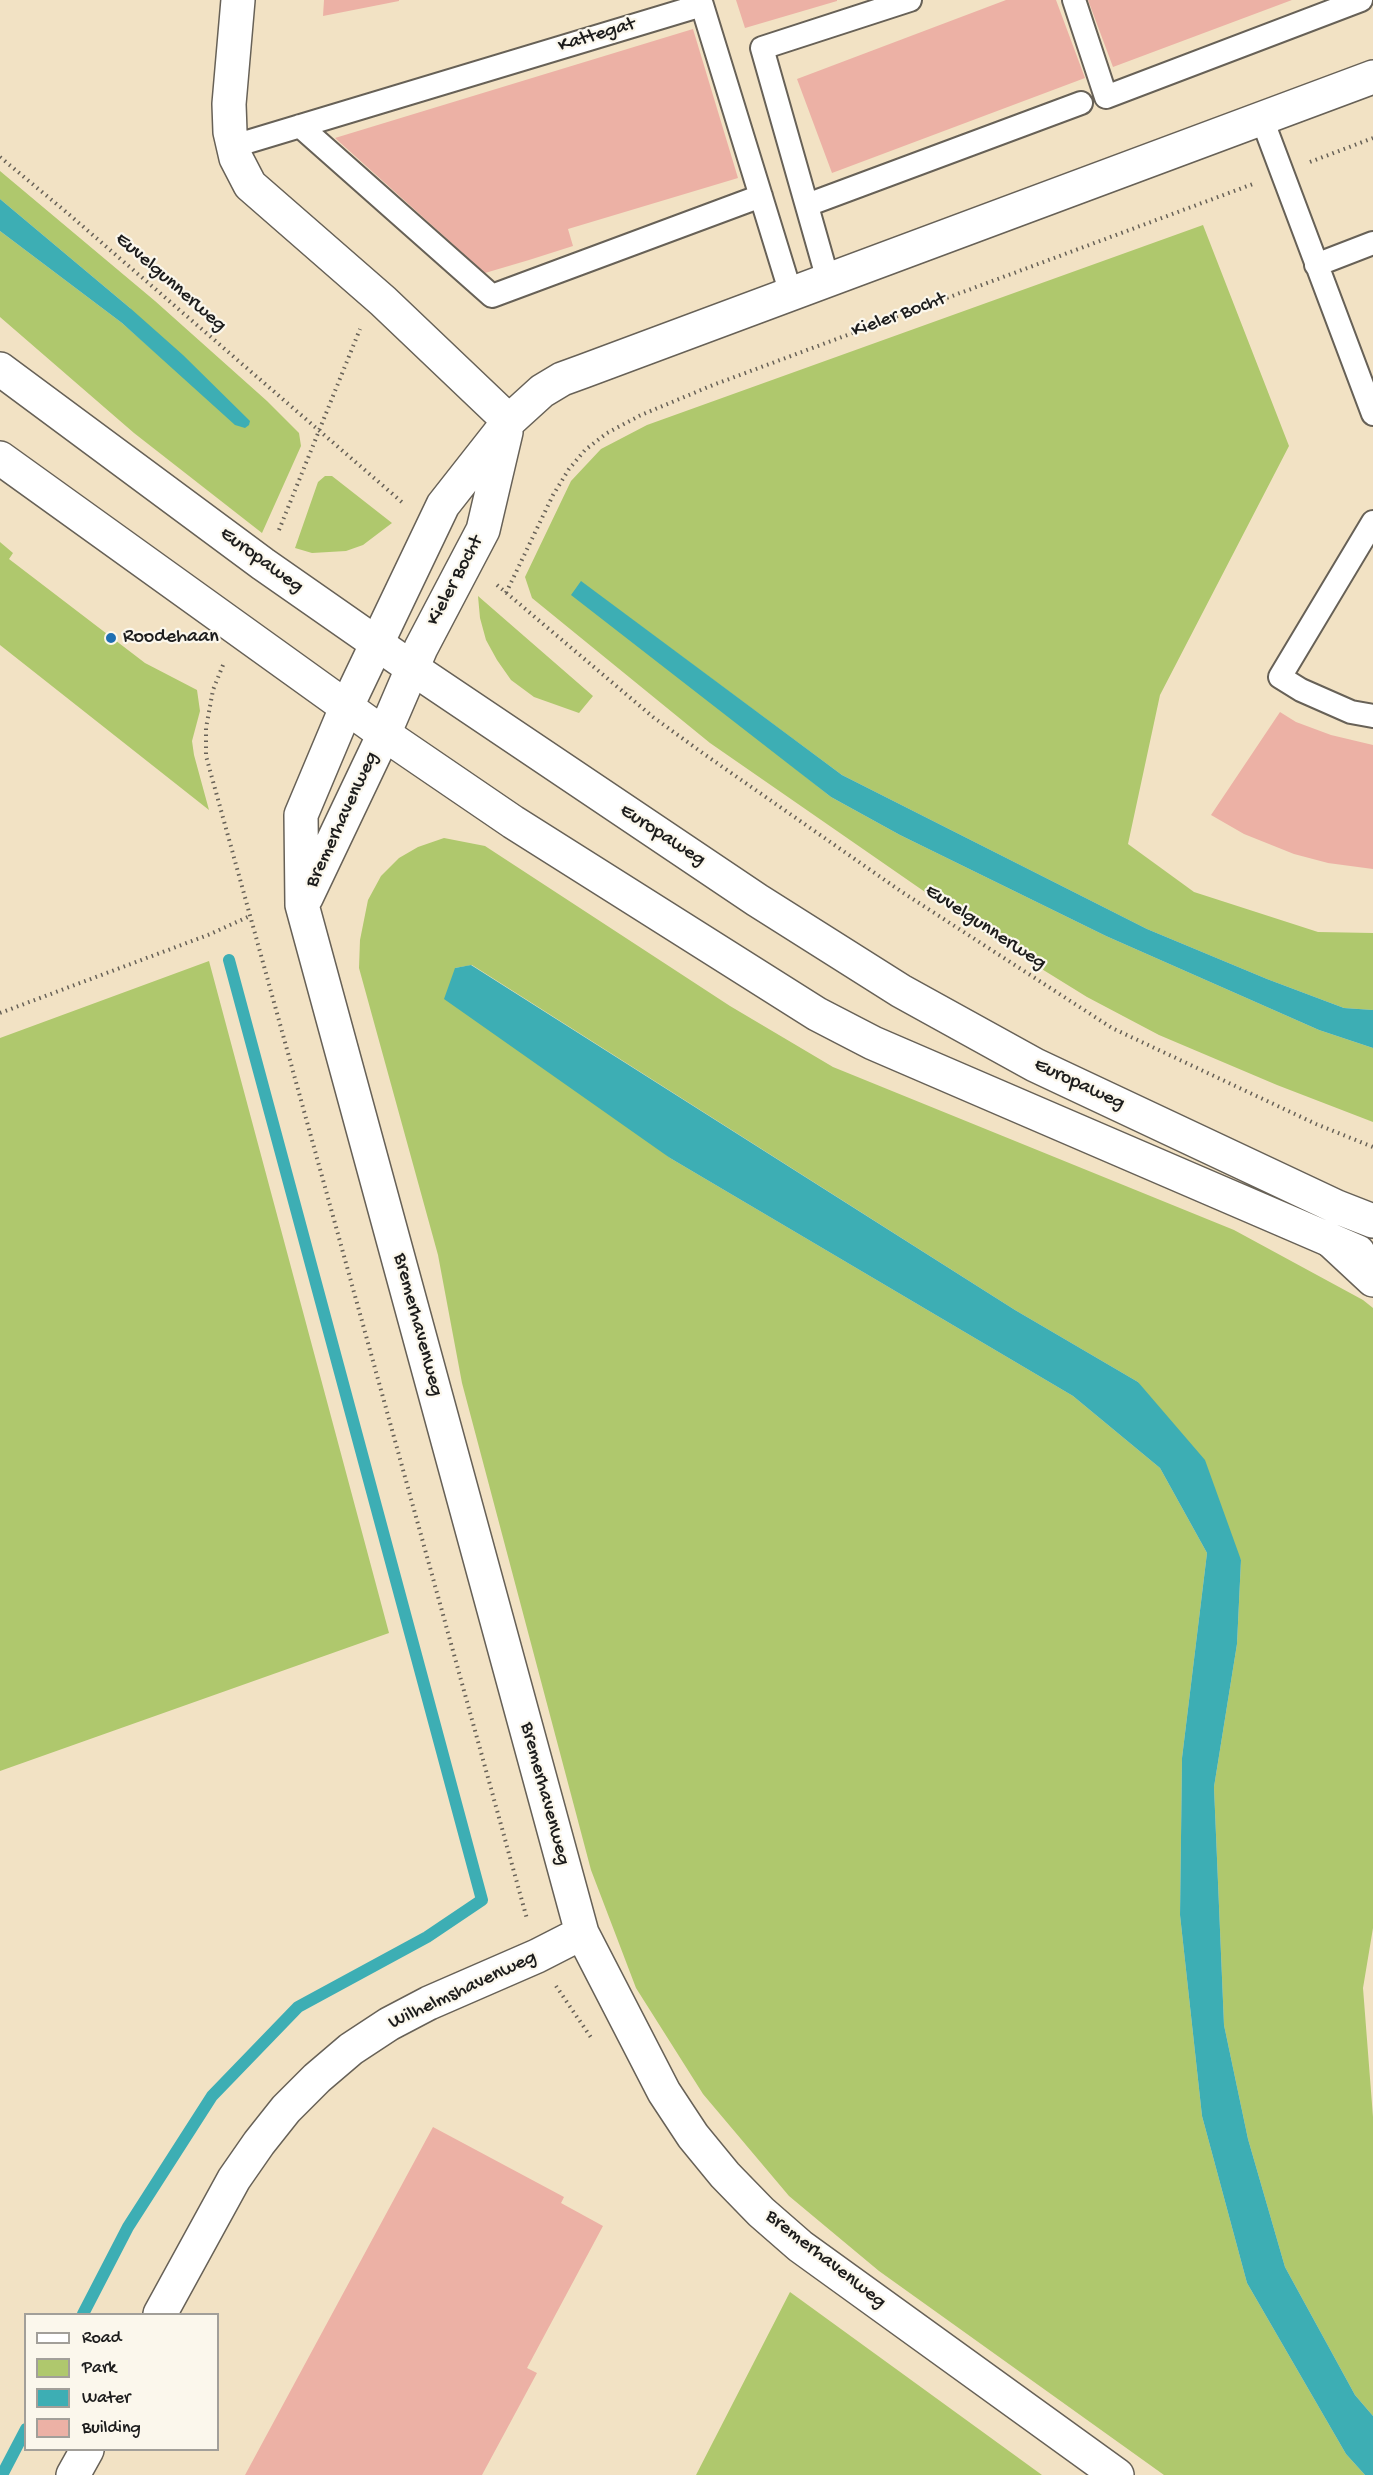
<!DOCTYPE html>
<html>
<head>
<meta charset="utf-8">
<style>
	body { margin:0 }
	#map { position:relative; width:1373px; height:2475px; overflow:hidden; background:#f2e2c4; font-family:"Gochi Hand",sans-serif }
	canvas { display:block }
	.legend { position:absolute; left:24px; top:2313px; width:195px; height:138px; box-sizing:border-box; background:#fbf7ec; border:2px solid #a29f99; margin:0; padding:8px 10px; list-style:none; font-size:18px; color:#1c1c1c }
	.legend li { display:flex; align-items:center; gap:12px; height:30px }
	.legend b { width:30px; border:2px solid #a29f99 }
</style>
</head>
<body>
<div id="map">
<canvas width="1373" height="2475"></canvas>
<ul class="legend">
<li><b style="height:8px;background:#fff"></b>Road</li>
<li><b style="height:16px;background:#afc86d"></b>Park</li>
<li><b style="height:16px;background:#3daeb4"></b>Water</li>
<li><b style="height:16px;background:#ecb1a5"></b>Building</li>
</ul>
</div>
<script>
const c = document.querySelector('canvas').getContext('2d');
c.lineJoin = 'round';
function fill(path, color) { c.fillStyle = color; c.fill(path, 'evenodd'); }
const toPath = rows => new Path2D(rows.map(r => 'M' + r).join(''));
function stroke(path, color, width, dash) { c.strokeStyle = color; c.lineWidth = width; c.lineCap = dash ? 'butt' : 'round'; c.setLineDash(dash || []); c.stroke(path); }
function drawText(font, color, halo, rows, align = 'center') {
  c.font = font + ' "Gochi Hand",sans-serif'; c.lineWidth = 4.5; c.setLineDash([]); c.textBaseline = 'middle'; c.strokeStyle = halo; c.fillStyle = color; for (const [text, x, y, turn = 0] of rows) {
    c.save(); c.translate(x, y); c.rotate((+turn || 0) * Math.PI / 180); c.textAlign = isNaN(turn) ? turn : align; if (halo) c.strokeText(text, 0, 0); c.fillText(text, 0, 0); c.restore();
  }
}
fill(toPath([
	[0,171,155,301,267,401,299,433,301,446,262,533,134,433,0,317,0,231,122,323,163,359,130,308,0,199],
	[1203,225,1289,446,1160,695,1128,844,1194,892,1318,932,1373,933,1373,1010,1344,1008,1267,979,1147,929,842,775,581,582,732,718,831,797,900,835,1106,936,1319,1030,1373,1048,1373,1122,1277,1085,1159,1035,1087,997,990,937,710,743,532,598,525,577,571,481,601,449,647,425],
	[325,476,332,476,392,523,363,545,346,551,312,553,295,548,318,482],
	[0,542,13,553,9,559,145,663,197,690,200,711,192,741,194,755,209,810,0,645],
	[478,596,593,696,579,713,534,697,511,680,497,660,486,640,480,618],
	[444,838,485,846,730,1006,833,1067,1234,1230,1363,1300,1373,1308,1373,1928,1363,1988,1373,2117,1373,2416,1355,2395,1285,2267,1248,2139,1224,2025,1214,1787,1237,1644,1241,1560,1138,1382,1015,1310,472,965,455,968,670,1158,1073,1396,1160,1468,1207,1553,1182,1758,1180,1915,1202,2116,1247,2283,1346,2454,1365,2475,1164,2475,879,2271,789,2196,703,2094,636,1988,591,1870,462,1383,438,1255,359,968,360,940,368,900,381,876,399,858,418,847],
	[209,961,389,1633,0,1771,0,1038],
	[790,2292,1042,2475,696,2475]
]), '#afc86d');
fill(toPath([
	[0,199,130,308,183,355,250,421,249,425,245,428,235,425,122,323,0,231],
	[581,581,842,775,1147,929,1267,979,1344,1008,1373,1010,1373,1048,1319,1030,1106,936,900,835,831,797,571,595],
	[471,965,1015,1310,1138,1382,1205,1460,1241,1560,1237,1644,1214,1787,1224,2025,1248,2139,1285,2267,1355,2395,1373,2416,1373,2475,1365,2475,1346,2454,1247,2283,1202,2116,1180,1915,1182,1758,1207,1553,1160,1468,1073,1396,670,1158,444,999,455,968]
]), '#3daeb4');
stroke(toPath([
	[83,2314,128,2227,212,2096,298,2007,427,1937,482,1900,229,960],
	[2,2475,26,2429]
]), '#3daeb4', 12);
fill(toPath([
	[324,0,399,0,399,1,323,16],
	[736,0,837,0,837,1,745,28],
	[1006,0,1056,0,1085,78,832,173,797,79],
	[1088,0,1292,0,1113,67],
	[693,29,738,178,568,229,573,246,529,260,485,273,335,138],
	[1280,712,1296,722,1331,735,1373,745,1373,869,1328,863,1294,854,1244,834,1211,815],
	[433,2127,564,2197,561,2203,603,2226,527,2368,537,2373,482,2475,245,2475]
]), '#ecb1a5');
const service = toPath([
	[1074,0,1106,97,1361,0],
	[1262,119,1373,414],
	[300,126,492,296,761,196],
	[234,146,702,5,791,294],
	[807,205,1081,103],
	[1316,265,1373,243],
	[828,280,762,48,910,0],
	[1373,522,1280,677,1301,690,1351,712,1373,716]
]);
const minor = toPath([
	[238,0,229,104,230,132,236,158,250,185,383,301,509,421],
	[346,708,301,815,302,905,582,1933,664,2092,693,2136,725,2175,761,2212,800,2246,1117,2475],
	[306,898,384,734],
	[160,2314,234,2179,259,2143,286,2109,317,2078,351,2049,389,2024,429,2003,537,1956,582,1933],
	[73,2475,87,2450]
]);
const tertiary = toPath([
	[346,708,443,505,509,421,542,391,562,379,584,371,1373,77],
	[384,734,421,648,483,530,506,432]
]);
const trunk = toPath([
	[0,369,263,564,412,668,757,900,901,991,1035,1065,1337,1207,1373,1221],
	[0,458,384,734,513,822,817,1014,873,1043,1358,1252]
]);
const motorway = toPath([
	[1330,1240,1373,1280]
]);
stroke(service, '#676157', 26);
stroke(minor, '#676157', 36);
stroke(tertiary, '#676157', 36);
stroke(trunk, '#676157', 36);
stroke(motorway, '#676157', 36);
stroke(toPath([
	[0,157,65,211,403,503],
	[1310,162,1373,138],
	[279,530,360,329],
	[497,585,653,717,704,754,902,892,1112,1028,1316,1124,1373,1147],
	[506,593,553,495,569,469,585,450,607,433,641,415,713,385,1253,184],
	[223,665,213,690,206,728,206,756,527,1919],
	[0,1013,208,935,250,916],
	[556,1986,592,2039]
]), '#676157', 4, [1.5, 4.5]);
stroke(service, '#fff', 22);
stroke(minor, '#fff', 33);
stroke(tertiary, '#fff', 33);
stroke(trunk, '#fff', 33);
stroke(motorway, '#fff', 33);
for (const [x, y, r, color] of [
	[111,638,6,"#1f6fb2"]
]) { const dot = new Path2D(); dot.arc(x, y, r, 0, 2 * Math.PI); c.fillStyle = color; c.fill(dot); stroke(dot, '#fbf7ec', 2); }
drawText('20px', '#1c1c1c', '#fbf7ec', [
	["Kattegat",597,36,-17],
	["Euvelgunnerweg",170,283,41],
	["Kieler Bocht",899,316,-20],
	["Europaweg",261,561,36],
	["Kieler Bocht",456,581,-62],
	["Bremerhavenweg",343,820,-65],
	["Europaweg",662,836,33],
	["Euvelgunnerweg",985,928,33],
	["Europaweg",1079,1085,25],
	["Bremerhavenweg",417,1325,75],
	["Bremerhavenweg",544,1794,75],
	["Wilhelmshavenweg",463,1991,-25],
	["Bremerhavenweg",825,2260,38]
]);
drawText('20px', '#1c1c1c', '#fbf7ec', [
	["Roodehaan",123,638]
], 'left');
</script>
</body>
</html>
